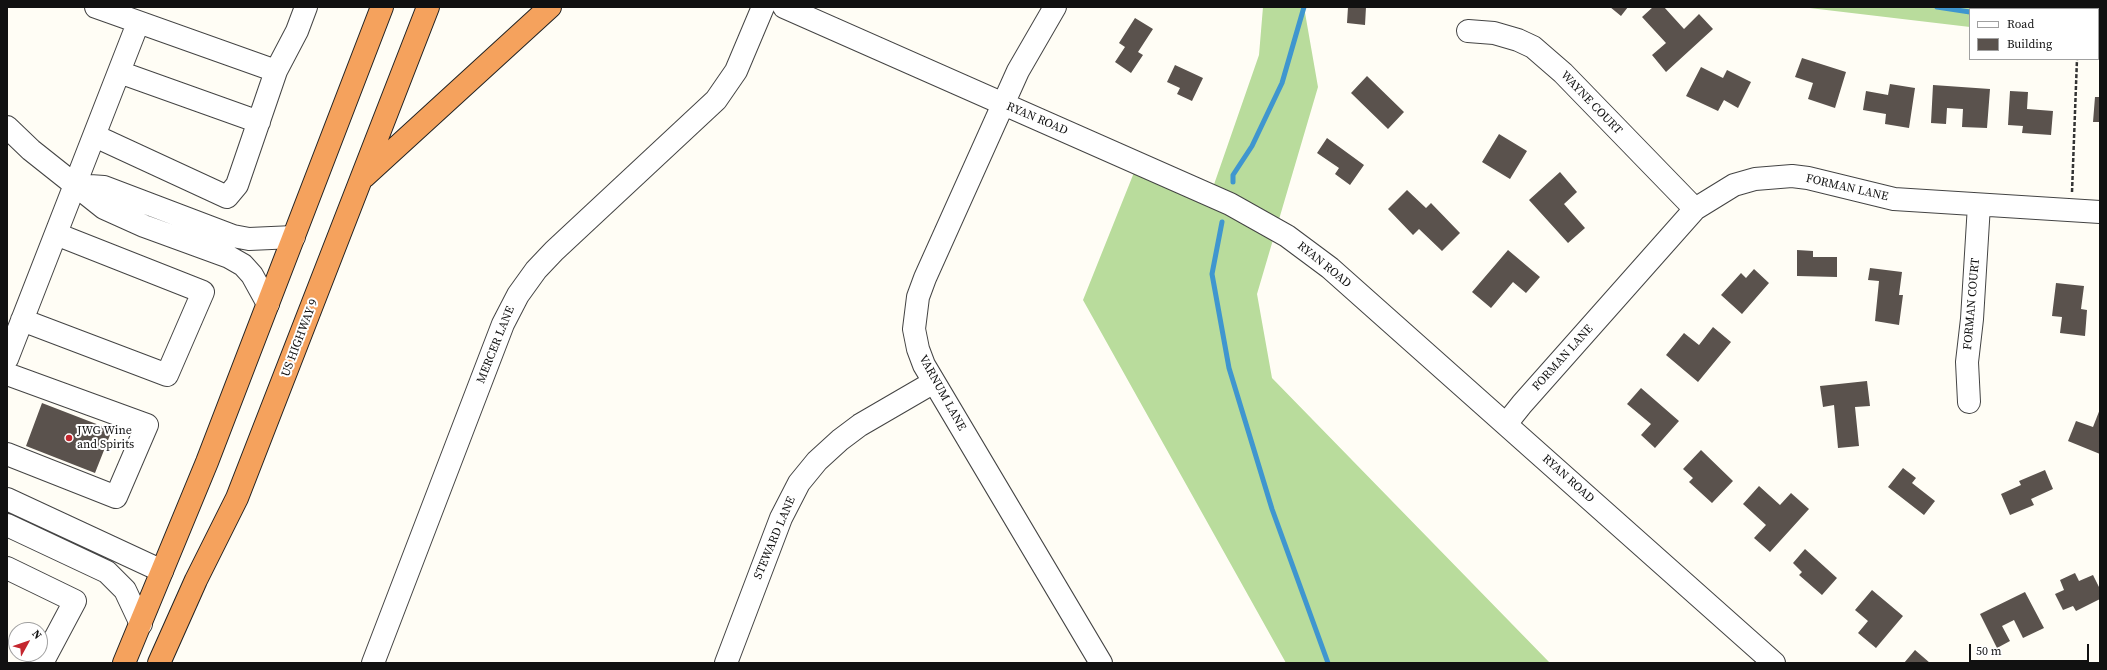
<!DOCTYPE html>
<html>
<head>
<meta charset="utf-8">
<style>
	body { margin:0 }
	#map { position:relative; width:2107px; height:670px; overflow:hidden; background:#fffdf5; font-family:"Source Serif 4",serif }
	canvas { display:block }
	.frame { position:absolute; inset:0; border:8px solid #111; pointer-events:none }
	.legend { position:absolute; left:1969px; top:8px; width:130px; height:52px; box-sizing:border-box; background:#fff; border:1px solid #a0a0a0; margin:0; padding:5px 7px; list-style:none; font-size:12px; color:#111 }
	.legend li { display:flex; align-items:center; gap:8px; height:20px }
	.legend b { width:20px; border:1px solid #a0a0a0 }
	.north { position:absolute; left:8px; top:622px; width:40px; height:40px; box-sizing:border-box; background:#fff; border:1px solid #a0a0a0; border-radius:50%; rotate:50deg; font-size:11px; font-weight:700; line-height:16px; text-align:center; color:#111 }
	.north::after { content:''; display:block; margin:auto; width:14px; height:18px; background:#c4262e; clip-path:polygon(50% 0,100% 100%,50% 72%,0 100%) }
	.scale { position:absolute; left:1969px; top:644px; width:120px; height:18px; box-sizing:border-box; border:2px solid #111; border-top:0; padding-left:5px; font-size:12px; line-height:14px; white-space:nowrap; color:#111; -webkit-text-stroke:3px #fff; paint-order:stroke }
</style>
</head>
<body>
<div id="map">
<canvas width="2107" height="670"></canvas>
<div class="frame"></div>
<ul class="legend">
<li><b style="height:5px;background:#fff"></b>Road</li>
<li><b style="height:11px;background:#5a524d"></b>Building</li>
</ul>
<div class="north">N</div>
<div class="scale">50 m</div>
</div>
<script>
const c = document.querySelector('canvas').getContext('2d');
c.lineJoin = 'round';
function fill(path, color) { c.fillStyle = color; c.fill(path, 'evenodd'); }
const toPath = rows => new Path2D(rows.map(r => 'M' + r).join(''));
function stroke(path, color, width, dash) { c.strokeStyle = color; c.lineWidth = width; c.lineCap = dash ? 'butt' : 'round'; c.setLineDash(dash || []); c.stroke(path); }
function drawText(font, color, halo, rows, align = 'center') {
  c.font = font + ' "Source Serif 4",serif'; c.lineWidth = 4; c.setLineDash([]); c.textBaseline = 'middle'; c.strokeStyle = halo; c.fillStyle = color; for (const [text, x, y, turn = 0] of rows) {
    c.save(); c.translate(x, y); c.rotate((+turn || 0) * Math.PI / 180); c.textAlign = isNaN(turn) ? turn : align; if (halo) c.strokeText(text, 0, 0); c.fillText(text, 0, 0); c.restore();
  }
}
fill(toPath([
	[1263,7,1304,7,1318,87,1257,294,1272,378,1550,663,1286,663,1083,300,1137,165,1210,196,1259,55],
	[1801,7,2100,7,2100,42,2098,42,2098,9,1970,9,1970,27]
]), '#b9dc9c');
stroke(toPath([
	[1937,7,1970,12],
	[2098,16,2100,16],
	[1233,182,1233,175,1252,146,1282,83,1304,7],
	[1222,222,1212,274,1229,368,1272,509,1328,663]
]), '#3f96cf', 5);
fill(toPath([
	[1348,7,1366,7,1365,25,1347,23],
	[1610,7,1628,7,1621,16],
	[1653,7,1664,7,1684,29,1699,14,1713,29,1666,72,1652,55,1666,43,1642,17],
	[1135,18,1153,29,1138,52,1143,55,1131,73,1115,62,1125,47,1119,43],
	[1802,58,1846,72,1835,108,1808,99,1813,83,1795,77],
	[1175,65,1203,78,1192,101,1177,94,1180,88,1167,82],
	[1701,67,1723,78,1727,70,1751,82,1738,108,1724,100,1718,111,1686,96],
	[1367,76,1404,112,1388,129,1351,93],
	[1890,84,1915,88,1909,128,1885,124,1886,114,1863,110,1866,91,1888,95],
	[1933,85,1990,89,1987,128,1962,127,1963,109,1947,108,1946,124,1931,123],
	[2010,91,2028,92,2027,109,2053,111,2051,135,2022,133,2023,126,2008,125],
	[2095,97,2100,97,2100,122,2093,122],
	[1499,134,1527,151,1510,179,1482,162],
	[1327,138,1364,165,1350,185,1335,174,1339,168,1317,153],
	[1560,172,1577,192,1564,204,1585,228,1568,243,1529,200],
	[1407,190,1426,208,1431,203,1460,233,1442,251,1419,229,1413,235,1388,209],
	[1508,250,1540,277,1526,293,1513,282,1491,308,1472,292],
	[1797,250,1813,251,1813,257,1837,257,1837,277,1797,276],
	[1870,268,1902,272,1899,295,1903,295,1899,325,1875,321,1879,281,1868,280],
	[1754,269,1769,283,1742,314,1721,295,1741,273,1746,278],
	[2056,283,2084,286,2081,309,2087,310,2085,336,2060,333,2062,317,2052,316],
	[1713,327,1731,342,1698,382,1666,355,1684,333,1699,345],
	[1867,381,1870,406,1855,407,1859,446,1838,448,1834,405,1823,407,1820,386],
	[1641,388,1679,421,1655,448,1641,435,1651,424,1627,404],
	[42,403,112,430,95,473,26,446],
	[2100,409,2100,454,2068,441,2076,421,2093,427],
	[1701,450,1733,481,1712,503,1689,482,1693,478,1683,469],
	[1903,468,1916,478,1912,483,1935,501,1924,515,1888,487],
	[2045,470,2053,489,2031,499,2034,505,2010,515,2001,494,2021,485,2019,481],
	[1759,486,1780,505,1791,493,1809,509,1770,552,1754,538,1766,525,1743,504],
	[1805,549,1837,578,1822,595,1799,575,1802,572,1793,563],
	[2075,573,2079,581,2093,575,2100,589,2100,599,2076,611,2073,606,2063,610,2055,594,2064,590,2060,580],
	[1872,590,1903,616,1876,648,1858,633,1868,621,1855,610],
	[2025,592,2044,628,2023,638,2014,620,2002,626,2010,641,1997,648,1980,614],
	[1915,650,1930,663,1904,663]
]), '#5a524d');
const minor = toPath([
	[96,7,276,71],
	[784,7,1230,204,1287,236,1330,268,1774,663],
	[1055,7,1018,71,925,278,918,297,914,329,918,349,924,365,1101,663],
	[1468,31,1494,33,1518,40,1533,47,1563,73,1695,209],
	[119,72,259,122],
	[7,127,31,150,104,208,144,226,229,257,243,265,252,275,268,304],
	[95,136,227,197,237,185,276,71,297,31,306,7],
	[75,185,104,187,233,236,249,239,294,237],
	[22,320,167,375,203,292,56,234],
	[7,359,138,23],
	[7,374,147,425,116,497,7,454],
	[1969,402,1967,362,1972,319,1979,205],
	[1506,424,1522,404,1695,209,1734,185,1755,179,1792,176,1808,178,1894,199,2100,212],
	[7,499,162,571],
	[7,525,107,572,125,590,141,624],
	[7,568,75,601,42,663],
	[373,663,503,324,518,295,536,270,554,251,716,100,736,71,763,7],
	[726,663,781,518,799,483,817,461,840,440,860,425,934,382]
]);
const highway = toPath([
	[364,177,550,7],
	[124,663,207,462,382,7],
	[159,663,196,580,237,498,428,7]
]);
stroke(minor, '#444', 24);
stroke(highway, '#222', 24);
stroke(toPath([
	[2070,7,2070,9],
	[2079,9,2079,7],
	[2072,192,2077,59]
]), '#333', 2.5, [4, 2]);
stroke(minor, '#fff', 22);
stroke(highway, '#f5a25d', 22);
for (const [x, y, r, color] of [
	[69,438,4,"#c4262e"]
]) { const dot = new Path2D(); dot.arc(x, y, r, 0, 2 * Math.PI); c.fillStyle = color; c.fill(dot); stroke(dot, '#fff', 1.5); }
drawText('12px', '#111', '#fff', [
	["WAYNE COURT",1591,103,46],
	["RYAN ROAD",1037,119,23],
	["FORMAN LANE",1847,188,13],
	["RYAN ROAD",1324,265,39],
	["FORMAN COURT",1972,304,-85],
	["US HIGHWAY 9",300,338,-69],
	["MERCER LANE",496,345,-68],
	["FORMAN LANE",1563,358,-48],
	["VARNUM LANE",942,393,61],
	["RYAN ROAD",1568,479,42],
	["STEWARD LANE",775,538,-67]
]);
drawText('12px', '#111', '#fff', [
	["JWG Wine",77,431],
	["and Spirits",77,445]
], 'left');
</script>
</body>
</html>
